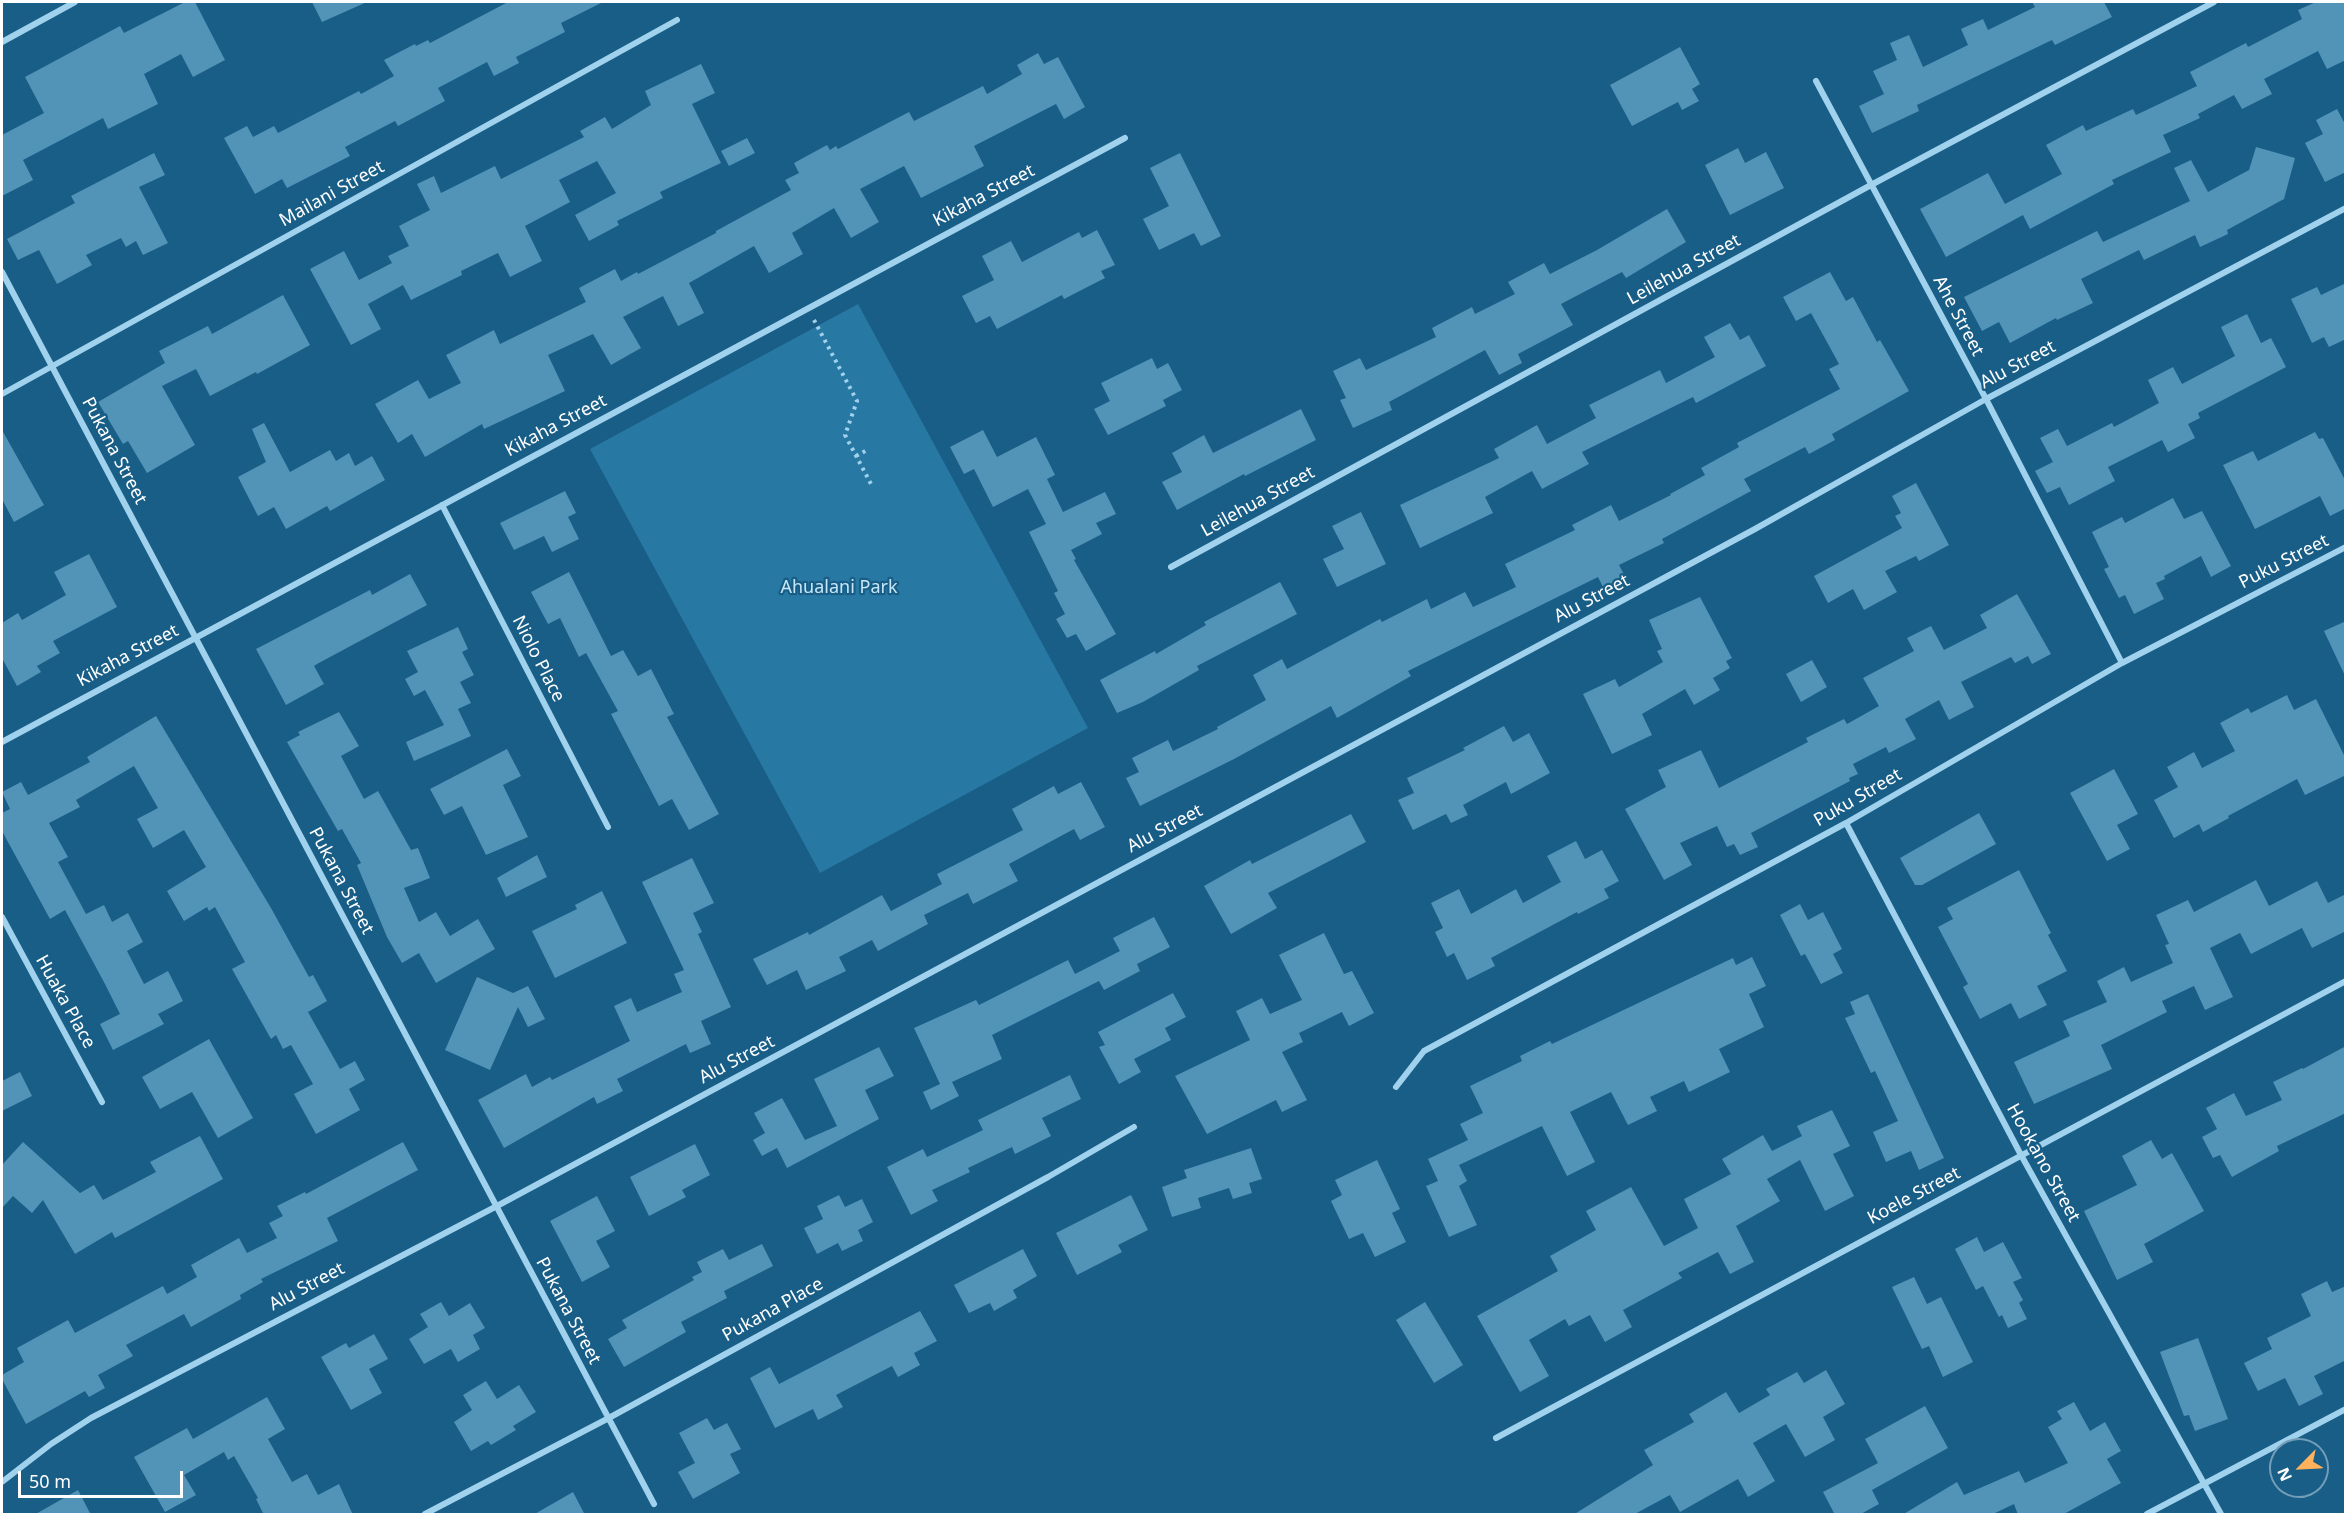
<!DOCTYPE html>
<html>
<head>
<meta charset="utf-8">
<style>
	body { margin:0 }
	#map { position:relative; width:2347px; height:1516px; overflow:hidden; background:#185e87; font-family:"Noto Sans",sans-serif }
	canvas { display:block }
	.frame { position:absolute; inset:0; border:3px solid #fff; pointer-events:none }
	.north { position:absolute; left:2269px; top:1438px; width:60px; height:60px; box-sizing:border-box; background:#185e87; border:2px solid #749eb7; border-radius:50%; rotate:246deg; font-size:16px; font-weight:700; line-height:24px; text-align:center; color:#fff }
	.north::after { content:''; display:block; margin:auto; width:21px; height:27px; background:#ffb15c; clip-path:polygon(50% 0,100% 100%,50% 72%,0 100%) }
	.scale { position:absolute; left:18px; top:1471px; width:165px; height:27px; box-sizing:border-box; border:3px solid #fff; border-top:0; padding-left:8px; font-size:18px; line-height:21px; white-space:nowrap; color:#fff; -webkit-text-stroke:4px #185e87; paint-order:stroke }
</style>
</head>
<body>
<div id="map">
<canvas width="2347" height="1516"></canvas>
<div class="frame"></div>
<div class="north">N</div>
<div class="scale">50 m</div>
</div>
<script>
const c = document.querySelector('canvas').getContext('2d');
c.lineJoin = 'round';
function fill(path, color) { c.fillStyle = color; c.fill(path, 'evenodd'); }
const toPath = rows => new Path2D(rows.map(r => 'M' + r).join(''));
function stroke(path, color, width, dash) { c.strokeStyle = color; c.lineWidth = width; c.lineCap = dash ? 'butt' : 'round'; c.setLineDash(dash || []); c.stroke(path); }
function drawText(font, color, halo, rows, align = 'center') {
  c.font = font + ' "Noto Sans",sans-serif'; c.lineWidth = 4.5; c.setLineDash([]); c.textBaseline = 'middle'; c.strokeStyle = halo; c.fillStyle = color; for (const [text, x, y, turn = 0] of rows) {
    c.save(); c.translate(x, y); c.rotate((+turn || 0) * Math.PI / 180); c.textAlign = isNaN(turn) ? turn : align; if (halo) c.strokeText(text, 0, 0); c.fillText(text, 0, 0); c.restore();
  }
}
fill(toPath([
	[858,304,1088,728,820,873,590,449]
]), '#2878a4');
fill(toPath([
	[185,2,195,2,225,60,193,77,181,54,144,74,158,104,108,129,103,118,23,160,33,180,2,196,2,135,44,113,25,77,120,26,124,33],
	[312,2,367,2,322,22],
	[508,2,603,2,561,23,565,32,516,57,519,63,494,76,487,62,438,88,445,101,398,126,395,121,345,147,350,156,287,188,282,179,255,194,224,138,247,126,253,137,274,126,278,133,359,91,361,94,394,76,384,60,415,44,416,46,428,40,430,43],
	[2032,2,2104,2,2112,17,2055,45,2052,40,1942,93,1917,105,1919,111,1872,133,1859,106,1884,94,1873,71,1897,60,1890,43,1909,35,1923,67,1968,45,1961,29,1983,19,1988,30,2035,7],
	[2316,2,2346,2,2346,60,2327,69,2318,51,2264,79,2272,94,2242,109,2234,95,2198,114,2200,118,2163,135,2171,152,2112,180,2114,184,2030,229,2023,215,1946,257,1920,209,1988,173,2005,204,2062,174,2046,145,2083,125,2086,131,2133,109,2136,115,2197,86,2190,72,2246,43,2248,47,2302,19,2298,10],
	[1680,47,1700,84,1692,89,1699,101,1682,110,1678,102,1632,126,1610,85],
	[1038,53,1044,64,1058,57,1085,107,1064,119,1056,104,974,146,984,166,921,198,904,166,860,189,879,222,851,238,834,208,792,233,803,254,769,273,754,246,689,283,704,313,678,326,663,296,623,317,641,348,611,365,593,334,548,355,565,391,484,429,482,424,425,457,412,434,398,443,375,404,418,380,429,399,461,383,446,355,494,330,500,344,586,302,579,288,615,269,621,281,637,272,638,274,716,233,716,231,791,190,785,180,799,173,794,163,827,145,830,150,836,146,838,149,909,112,914,121,983,86,987,94,1022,74,1017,65],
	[701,64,715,93,692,104,721,163,660,192,663,198,617,221,619,225,589,241,575,215,616,193,597,161,559,180,570,202,525,226,542,261,510,277,498,253,461,271,462,275,411,300,403,285,368,304,381,329,351,345,310,269,344,251,359,280,392,263,388,256,409,246,399,226,430,210,417,184,434,176,441,193,495,166,501,179,584,137,580,131,605,117,612,129,651,105,645,91],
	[2337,109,2346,126,2346,172,2325,182,2305,143,2323,134,2316,120],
	[747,138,755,153,729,166,721,151],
	[2256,147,2295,158,2284,199,2227,230,2228,234,2200,247,2195,235,2144,260,2139,250,2081,279,2093,303,2057,320,2056,318,2010,343,1999,322,1982,331,1964,297,2097,231,2103,242,2190,201,2174,168,2191,160,2208,192,2249,170],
	[1738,148,1745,163,1766,152,1784,188,1730,215,1705,165],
	[154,153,165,175,139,187,168,243,143,255,136,241,126,247,121,238,86,255,92,265,57,284,39,250,18,260,7,239,75,203,71,196],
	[1180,153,1221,236,1201,246,1194,233,1159,250,1143,219,1169,206,1150,168],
	[1667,209,1686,242,1626,278,1622,272,1561,304,1573,325,1518,354,1522,363,1499,375,1485,350,1389,402,1392,410,1353,428,1340,400,1346,398,1333,371,1360,358,1366,370,1436,337,1432,328,1472,307,1475,314,1515,294,1508,282,1544,263,1550,274,1597,250],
	[1097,230,1115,265,1101,271,1105,278,1064,299,1062,295,997,329,990,316,976,323,962,296,994,280,982,256,1011,241,1022,262,1079,232,1082,238],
	[1830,272,1846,301,1853,297,1877,342,1880,340,1909,391,1832,434,1835,440,1809,454,1805,447,1744,479,1751,491,1662,539,1664,543,1619,565,1627,580,1605,591,1598,577,1408,671,1411,676,1337,718,1331,706,1234,759,1140,806,1126,778,1139,772,1132,758,1168,740,1173,751,1218,729,1217,727,1266,700,1253,675,1282,659,1287,669,1380,619,1382,622,1427,599,1431,609,1465,592,1473,607,1516,587,1505,564,1575,530,1572,525,1611,505,1619,521,1671,495,1670,494,1705,475,1701,468,1739,447,1737,443,1840,389,1829,369,1839,364,1811,313,1796,321,1783,297],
	[2346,283,2346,339,2329,347,2324,337,2312,343,2291,299,2317,287,2321,295],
	[283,295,310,345,257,374,256,372,210,396,196,369,162,386,195,445,147,473,128,441,123,444,98,402,165,363,159,351,208,326,212,334],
	[2247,314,2261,343,2271,338,2286,367,2198,413,2200,418,2188,424,2195,438,2168,452,2162,440,2108,467,2115,481,2069,505,2060,487,2047,493,2035,471,2053,462,2040,438,2058,429,2067,446,2112,423,2114,427,2159,403,2148,380,2173,367,2182,384,2235,356,2221,327],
	[1730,323,1740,340,1749,335,1766,366,1696,403,1693,397,1582,452,1589,464,1542,489,1532,471,1485,497,1493,513,1420,548,1400,505,1499,458,1494,449,1537,425,1547,444,1596,418,1589,405,1660,370,1666,383,1715,357,1704,337],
	[1152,358,1157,369,1168,363,1182,390,1163,400,1166,406,1108,435,1094,409,1110,401,1101,383],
	[1301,409,1316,440,1245,476,1244,474,1177,510,1162,482,1182,472,1172,453,1204,435,1213,453],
	[264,423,290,472,330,450,336,461,349,453,355,466,372,456,385,480,330,511,327,506,286,529,274,507,258,516,238,477,266,462,252,429],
	[2,430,44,505,14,522,2,499],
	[983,430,997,457,1036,437,1055,475,1047,479,1063,512,1105,492,1116,514,1096,523,1102,534,1071,550,1076,559,1074,560,1116,634,1086,651,1076,634,1067,638,1056,619,1065,614,1054,593,1058,591,1029,532,1046,524,1028,489,993,507,974,469,964,474,950,447],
	[2315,432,2319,439,2323,438,2346,482,2346,508,2330,516,2320,496,2255,529,2223,465,2253,451,2258,461],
	[1916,483,1949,545,1919,561,1916,556,1885,571,1897,592,1864,610,1853,589,1828,603,1814,576,1902,528,1895,516,1901,513,1892,496],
	[565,491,576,513,568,517,579,539,552,552,544,536,514,550,500,523],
	[2173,498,2184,519,2202,511,2231,566,2211,577,2201,556,2164,576,2165,579,2156,583,2164,599,2134,614,2125,595,2119,598,2104,569,2109,567,2092,532,2122,517,2125,523],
	[1361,512,1386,564,1337,587,1323,559,1344,549,1332,526],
	[89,554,117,607,53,641,60,653,37,666,41,672,17,686,2,658,2,623,18,613,22,620,66,595,54,572],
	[569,572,611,656,623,650,638,676,651,669,674,714,667,717,719,814,689,830,672,799,659,806,611,714,618,711,586,653,579,657,560,618,548,624,531,592],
	[410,574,427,605,317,664,314,666,324,684,286,705,256,649,370,590,372,595],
	[1280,582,1297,614,1197,666,1199,670,1143,702,1117,713,1100,680,1155,651,1156,654,1206,625,1204,622],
	[2017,594,2051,654,2032,664,2028,656,2015,663,2011,657,1961,682,1974,707,1949,720,1939,700,1905,719,1916,739,1889,753,1886,747,1853,764,1858,774,1849,778,1850,781,1751,833,1758,847,1740,855,1734,844,1727,847,1717,826,1680,843,1692,865,1664,880,1625,809,1666,787,1658,770,1701,750,1719,788,1808,742,1806,738,1844,719,1847,724,1879,706,1863,678,1914,651,1907,638,1931,626,1944,650,1987,628,1980,615],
	[1700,597,1732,658,1726,661,1730,668,1713,678,1720,690,1694,705,1685,689,1642,714,1652,735,1612,754,1583,694,1615,679,1619,687,1663,662,1657,651,1662,649,1649,620],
	[2346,621,2346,678,2324,631],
	[458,627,468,649,462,652,474,675,460,682,471,703,458,709,471,736,414,761,406,742,444,725,425,690,414,696,405,679,418,672,407,651],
	[1812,660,1827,687,1801,702,1786,674],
	[2287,695,2294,710,2316,699,2346,759,2346,775,2305,795,2297,779,2228,816,2229,818,2203,832,2199,824,2174,838,2154,800,2178,787,2167,767,2194,752,2202,768,2235,751,2220,723,2248,708,2251,713],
	[339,712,359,746,341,756,364,799,378,791,411,850,418,848,430,878,404,888,419,922,436,912,450,936,478,919,495,949,436,983,419,953,402,963,387,937,357,865,361,863,342,829,338,831,287,742,300,735,298,732],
	[156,716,271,908,309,977,313,975,327,1001,308,1012,340,1069,355,1061,365,1080,349,1089,360,1110,316,1134,294,1094,313,1084,291,1045,283,1049,276,1035,271,1039,232,969,245,962,215,907,209,911,207,907,184,921,167,891,206,867,184,830,153,848,137,819,158,808,134,766,76,800,80,807,49,823,68,857,58,862,86,914,104,905,112,922,128,913,143,942,127,951,144,984,168,971,183,1001,158,1014,164,1024,113,1050,100,1024,120,1014,105,984,65,910,50,919,2,831,2,813,10,809,2,792,21,782,28,795,90,762,87,757],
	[1504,726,1513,742,1529,733,1550,773,1511,794,1506,782,1463,805,1468,815,1451,823,1446,814,1413,830,1398,800,1414,793,1407,778,1465,750,1463,748],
	[507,749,521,776,503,785,528,837,486,855,462,806,444,815,430,789],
	[2114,769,2138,814,2117,825,2130,849,2107,861,2070,793],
	[1081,782,1105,827,1080,840,1074,829,1009,864,1018,881,973,904,968,893,924,915,928,924,878,951,872,940,839,957,846,971,806,990,797,970,767,985,753,959,808,932,809,935,882,895,891,911,942,884,937,874,1023,830,1012,809,1054,786,1058,794],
	[1979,813,1996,844,1922,885,1915,885,1900,858],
	[1351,814,1366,842,1268,893,1277,908,1231,934,1204,886,1250,860,1252,864],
	[1576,841,1585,859,1602,850,1619,881,1604,889,1609,898,1578,914,1577,912,1491,958,1495,966,1467,980,1454,953,1447,957,1435,932,1443,928,1431,903,1459,889,1471,914,1516,889,1523,903,1561,882,1547,856],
	[537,855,547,877,506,897,497,878],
	[692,858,714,903,693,913,702,932,698,934,731,1007,701,1021,711,1044,690,1053,686,1044,617,1079,623,1091,597,1104,594,1097,504,1148,478,1100,526,1074,532,1087,550,1077,552,1080,630,1041,614,1006,631,998,637,1012,682,992,674,974,684,970,642,882],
	[2019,870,2051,933,2048,935,2067,971,2037,986,2047,1005,2019,1019,2011,1003,1980,1019,1963,987,1968,984,1938,927,1953,919,1947,908],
	[2256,880,2269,906,2317,881,2328,903,2346,894,2346,931,2312,948,2302,928,2251,954,2240,933,2210,948,2233,997,2205,1010,2194,986,2162,1001,2167,1012,2101,1045,2112,1069,2034,1104,2014,1062,2070,1036,2063,1021,2107,1002,2097,981,2124,967,2131,982,2173,963,2165,945,2169,944,2156,915,2188,900,2194,912],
	[602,891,627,943,555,978,532,931,577,909,575,905],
	[1800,904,1808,920,1823,912,1842,949,1833,954,1843,973,1821,984,1805,954,1801,956,1780,915],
	[1154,917,1170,947,1137,964,1140,971,1104,990,1099,981,992,1035,1002,1059,952,1082,959,1096,931,1110,923,1092,940,1084,914,1028,976,1000,979,1005,1068,960,1075,974,1120,951,1113,938],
	[1324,933,1344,974,1352,971,1374,1013,1349,1026,1342,1012,1299,1033,1303,1042,1282,1052,1307,1100,1282,1112,1276,1100,1207,1134,1175,1076,1250,1040,1236,1011,1262,998,1270,1014,1302,1000,1279,955],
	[1752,957,1766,986,1749,994,1764,1027,1719,1049,1730,1072,1689,1092,1684,1081,1650,1097,1657,1111,1628,1125,1611,1092,1570,1112,1595,1162,1567,1176,1542,1126,1459,1165,1467,1181,1459,1186,1477,1225,1449,1237,1426,1186,1438,1181,1428,1159,1468,1140,1460,1124,1483,1113,1470,1086,1522,1061,1520,1056,1550,1041,1552,1044,1733,958,1736,965],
	[477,977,513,993,528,986,545,1019,528,1027,518,1007,490,1070,445,1050],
	[1173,993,1186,1017,1165,1028,1171,1040,1134,1059,1141,1072,1119,1084,1099,1047,1105,1045,1098,1032],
	[1868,994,1944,1158,1919,1170,1911,1151,1886,1162,1873,1132,1898,1121,1875,1071,1871,1073,1845,1018,1855,1014,1850,1002],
	[209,1039,253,1118,218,1138,192,1092,160,1109,142,1077],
	[2346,1046,2346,1113,2277,1146,2279,1151,2232,1177,2220,1155,2213,1158,2202,1137,2217,1129,2206,1108,2234,1093,2246,1116,2282,1100,2273,1082,2302,1068,2303,1069],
	[879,1047,894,1076,865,1090,879,1119,787,1168,777,1148,762,1156,753,1140,765,1133,754,1113,782,1098,805,1140,837,1126,814,1079],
	[20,1072,32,1096,2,1111,2,1081],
	[1070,1075,1081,1099,1042,1118,1051,1136,1015,1154,1012,1147,968,1168,970,1172,932,1190,938,1201,911,1215,887,1167,923,1149,927,1157,983,1130,978,1120],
	[1832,1110,1850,1146,1833,1154,1854,1196,1825,1211,1800,1160,1767,1179,1780,1201,1736,1226,1754,1262,1730,1274,1718,1252,1678,1273,1682,1278,1623,1310,1632,1327,1605,1342,1590,1315,1569,1326,1565,1319,1529,1340,1549,1376,1520,1392,1477,1316,1558,1271,1550,1256,1596,1230,1586,1211,1631,1187,1664,1246,1698,1228,1684,1199,1731,1174,1722,1159,1763,1135,1772,1151,1802,1136,1797,1126],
	[200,1136,223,1179,115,1238,112,1232,75,1254,43,1200,32,1213,13,1196,2,1208,2,1165,23,1142,80,1193,94,1185,103,1200,156,1172,150,1162],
	[2151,1140,2162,1159,2172,1153,2204,1211,2144,1244,2153,1262,2117,1280,2084,1211,2137,1185,2122,1156],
	[403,1142,418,1170,327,1218,338,1241,261,1279,263,1282,240,1295,241,1299,191,1327,184,1314,126,1345,133,1356,98,1375,105,1388,89,1397,85,1391,26,1424,2,1379,2,1375,24,1362,17,1348,68,1320,75,1333,163,1286,167,1294,197,1277,191,1265,239,1238,247,1253,277,1238,269,1223,283,1216,277,1206,305,1192,306,1194],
	[695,1144,710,1175,682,1190,686,1197,649,1216,630,1177],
	[1251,1148,1262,1179,1249,1183,1252,1193,1233,1199,1229,1188,1198,1198,1201,1208,1172,1217,1162,1187,1187,1178,1184,1170],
	[1377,1160,1400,1209,1392,1213,1406,1242,1375,1257,1363,1233,1349,1239,1331,1201,1342,1195,1335,1180],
	[839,1195,845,1207,862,1199,873,1222,858,1230,863,1241,842,1251,838,1243,817,1254,804,1228,823,1219,817,1206],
	[1131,1195,1148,1230,1118,1245,1122,1252,1077,1275,1056,1233],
	[597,1196,615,1231,596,1241,610,1267,582,1282,550,1221],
	[1977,1237,1984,1252,2003,1242,2022,1278,2013,1282,2023,1300,2019,1303,2027,1319,2008,1328,2002,1315,1999,1317,1983,1286,1976,1290,1955,1249],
	[762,1244,773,1266,724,1291,727,1298,681,1322,686,1332,624,1367,608,1339,627,1328,622,1320,694,1280,692,1277,702,1272,697,1262,723,1249,729,1260],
	[1023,1249,1037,1276,1013,1290,1017,1298,994,1311,990,1303,969,1313,954,1285],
	[1914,1277,1927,1304,1941,1297,1973,1362,1943,1377,1929,1346,1922,1349,1892,1287],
	[2327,1281,2332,1292,2346,1286,2346,1360,2314,1376,2323,1394,2299,1406,2285,1378,2258,1391,2244,1363,2272,1349,2267,1338,2311,1316,2301,1294],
	[441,1302,449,1316,470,1303,485,1328,473,1335,480,1349,458,1362,451,1349,424,1364,409,1339,428,1327,420,1314],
	[1425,1302,1463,1365,1434,1383,1396,1320],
	[920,1311,937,1341,914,1353,920,1365,898,1377,892,1366,836,1395,843,1407,818,1420,813,1409,775,1428,750,1378,770,1367,779,1384],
	[374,1334,388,1359,369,1369,382,1393,351,1410,321,1357,346,1343,349,1348],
	[2198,1338,2228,1419,2195,1431,2189,1415,2184,1416,2160,1352],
	[1826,1370,1845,1404,1823,1417,1835,1440,1805,1457,1786,1424,1753,1443,1775,1481,1748,1497,1738,1479,1680,1512,1670,1495,1633,1515,1573,1515,1653,1465,1644,1450,1694,1422,1689,1414,1726,1392,1739,1413,1770,1395,1766,1389,1797,1372,1804,1383],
	[486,1381,497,1399,519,1385,536,1412,513,1426,516,1430,491,1445,488,1441,471,1451,454,1422,472,1410,463,1395],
	[267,1397,285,1429,268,1439,292,1482,307,1474,318,1495,339,1484,353,1515,264,1515,256,1499,258,1498,234,1456,228,1460,224,1452,184,1475,196,1495,165,1512,134,1457,187,1428,193,1439],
	[2074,1402,2090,1431,2105,1422,2121,1451,2107,1459,2121,1483,2062,1515,2018,1515,2014,1504,1991,1515,1902,1515,1957,1482,1964,1495,2019,1471,2025,1483,2068,1463,2048,1427,2062,1419,2057,1411],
	[1925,1406,1948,1448,1872,1490,1879,1504,1859,1515,1835,1515,1823,1492,1878,1463,1865,1439],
	[707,1418,714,1430,727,1423,741,1449,730,1454,740,1473,693,1499,678,1472,695,1463,679,1433],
	[78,1490,91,1515,34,1515],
	[573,1492,585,1515,533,1515]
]), '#5293b8');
stroke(toPath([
	[814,320,857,401,845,435,871,484],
	[856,456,869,449]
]), '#a0d1ed', 4, [3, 4.5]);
stroke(toPath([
	[2,42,75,2],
	[1816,81,1986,399,2122,663],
	[2,272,654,1504],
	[2,394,677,20],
	[442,505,608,827],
	[1171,567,1871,185,2214,2],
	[2,742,1125,138],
	[1846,823,2021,1155,2221,1514],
	[2,917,102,1102],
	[1396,1087,1424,1051,1846,823,2122,663,2346,547],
	[1496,1438,2346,981],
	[2,1482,51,1444,91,1418,497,1206,1755,529,1986,399,2346,208],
	[425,1514,607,1419,1048,1177,1134,1127],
	[2147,1514,2346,1409]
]), '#a0d1ed', 6);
drawText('18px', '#fff', '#185e87', [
	["Mailani Street",332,194,-29],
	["Kikaha Street",984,196,-28],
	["Leilehua Street",1684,270,-29],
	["Ahe Street",1958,316,62],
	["Alu Street",2018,365,-28],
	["Kikaha Street",556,426,-28],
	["Pukana Street",114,451,62],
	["Leilehua Street",1258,502,-29],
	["Puku Street",2284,562,-27],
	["Alu Street",1592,599,-28],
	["Kikaha Street",128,656,-28],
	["Niolo Place",538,659,63],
	["Puku Street",1858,798,-30],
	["Alu Street",1165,829,-28],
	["Pukana Street",341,881,62],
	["Huaka Place",65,1002,61],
	["Alu Street",737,1060,-28],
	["Hookano Street",2043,1163,61],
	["Koele Street",1914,1196,-28],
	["Alu Street",307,1287,-28],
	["Pukana Place",773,1310,-29],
	["Pukana Street",568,1311,62]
]);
drawText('18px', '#c5e7f9', '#185e87', [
	["Ahualani Park",839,588]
]);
</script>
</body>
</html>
